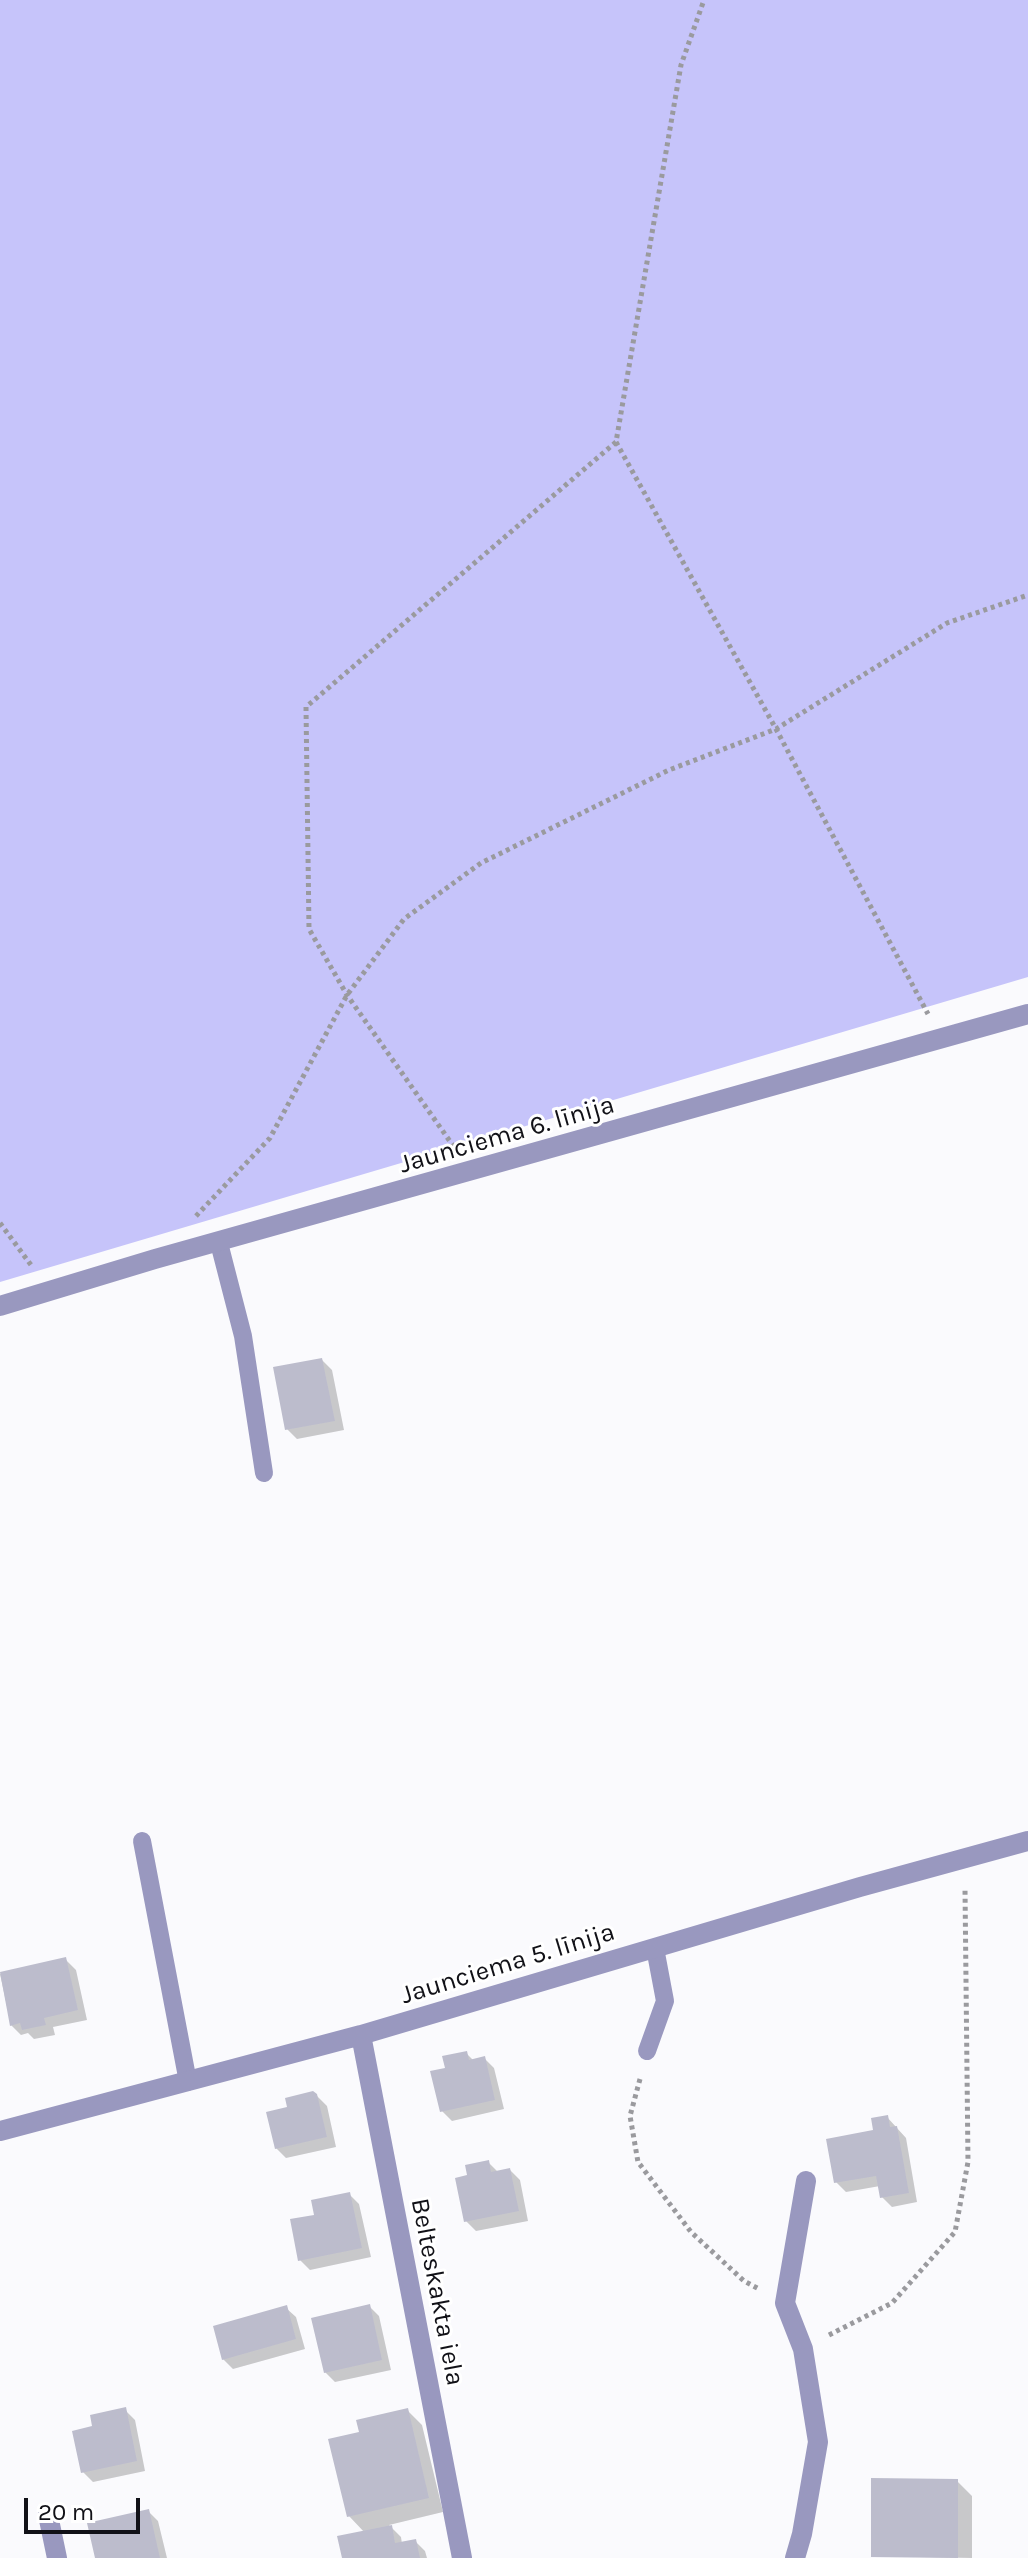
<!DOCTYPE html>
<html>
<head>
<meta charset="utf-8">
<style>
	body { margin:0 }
	#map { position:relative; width:1028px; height:2558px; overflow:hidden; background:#fafafd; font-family:Karla,sans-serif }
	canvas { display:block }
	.scale { position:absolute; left:24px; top:2498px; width:116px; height:36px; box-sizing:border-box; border:4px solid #111117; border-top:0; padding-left:10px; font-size:24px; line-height:28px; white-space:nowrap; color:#111117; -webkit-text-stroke:6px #fff; paint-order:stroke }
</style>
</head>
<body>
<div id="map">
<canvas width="1028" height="2558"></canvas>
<div class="scale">20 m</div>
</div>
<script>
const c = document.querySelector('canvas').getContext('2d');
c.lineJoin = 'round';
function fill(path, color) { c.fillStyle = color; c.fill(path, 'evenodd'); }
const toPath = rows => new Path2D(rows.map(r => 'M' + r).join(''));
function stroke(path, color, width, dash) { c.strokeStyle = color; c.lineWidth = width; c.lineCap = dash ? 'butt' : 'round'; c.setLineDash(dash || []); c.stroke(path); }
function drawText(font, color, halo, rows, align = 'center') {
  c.font = font + ' Karla,sans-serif'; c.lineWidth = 6; c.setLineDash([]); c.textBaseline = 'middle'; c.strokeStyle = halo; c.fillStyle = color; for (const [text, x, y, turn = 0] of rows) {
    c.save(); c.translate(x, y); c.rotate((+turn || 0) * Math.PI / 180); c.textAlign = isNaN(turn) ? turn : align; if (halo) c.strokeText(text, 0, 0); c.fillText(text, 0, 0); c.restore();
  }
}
fill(toPath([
	[0,0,1028,0,1028,977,0,1282]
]), '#c6c4fa');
fill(toPath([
	[322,1360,332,1370,344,1430,297,1439,287,1429],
	[66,1960,76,1970,87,2020,53,2027,55,2035,34,2039,28,2033,21,2035,11,2025,0,1974],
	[466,2053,474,2061,484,2058,494,2068,504,2109,452,2121,442,2111],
	[316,2095,327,2106,336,2147,286,2158,276,2148,290,2109],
	[887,2117,906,2138,917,2202,892,2207,882,2197,880,2186,846,2192,836,2182],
	[488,2162,498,2172,510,2170,520,2180,528,2221,476,2231,466,2221,469,2177],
	[349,2194,359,2204,371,2257,310,2270,300,2260,316,2216],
	[369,2306,379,2316,391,2370,335,2382,325,2372],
	[286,2308,296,2317,305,2349,233,2369,223,2359],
	[125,2410,135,2420,145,2471,93,2482,83,2472,94,2428],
	[407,2410,422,2425,443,2512,389,2525,401,2537,402,2544,415,2541,425,2551,427,2558,344,2558,365,2533,349,2516,361,2433],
	[957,2481,972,2496,972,2558,873,2556],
	[148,2511,158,2521,167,2558,97,2558]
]), '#0003');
fill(toPath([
	[322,1358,335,1421,285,1430,273,1367],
	[66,1957,78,2010,44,2018,46,2025,22,2030,20,2023,10,2026,0,1972],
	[467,2051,469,2060,485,2056,495,2100,440,2112,430,2071,445,2068,442,2056],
	[313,2091,317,2094,327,2137,275,2149,266,2112,287,2107,285,2098],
	[888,2115,890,2127,897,2126,909,2193,880,2198,876,2176,834,2183,826,2139,873,2130,871,2118],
	[489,2160,491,2172,510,2168,519,2211,464,2222,455,2178,467,2175,465,2165],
	[350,2192,362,2248,298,2261,290,2219,314,2215,311,2200],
	[370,2304,382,2360,324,2373,311,2318],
	[287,2305,296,2339,222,2360,213,2326],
	[126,2407,137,2461,81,2473,72,2431,92,2426,90,2415],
	[408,2408,429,2498,347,2517,328,2439,359,2432,356,2420],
	[871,2478,958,2479,958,2558,871,2557],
	[149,2509,160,2558,95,2558,87,2523],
	[392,2525,395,2543,416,2539,420,2558,342,2558,337,2536]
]), '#bcbccc');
stroke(toPath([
	[616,442,776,729,928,1014],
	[454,1147,347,995,309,929,306,707,616,442,681,65,704,0],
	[196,1216,270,1138,347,995,404,919,481,863,669,770,776,729,947,623,1028,595],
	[0,1223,31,1265],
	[640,2079,630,2116,638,2162,691,2232,744,2281,759,2289],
	[829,2335,892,2303,955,2232,968,2162,965,1889]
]), '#9a9a9e', 5, [4, 4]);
stroke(toPath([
	[219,1243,243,1336,264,1473],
	[142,1841,188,2082],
	[647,2051,665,2001,655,1948]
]), '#9998bf', 18);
stroke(toPath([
	[0,1306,155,1259,1028,1014],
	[361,2035,462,2558],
	[0,2131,361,2035,860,1887,1028,1841],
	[48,2515,57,2558],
	[795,2558,802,2534,818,2442,803,2349,785,2303,806,2181]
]), '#9998bf', 20);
drawText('26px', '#111117', '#fff', [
	["Jaunciema 6. līnija",507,1135,-16],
	["Jaunciema 5. līnija",508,1964,-17],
	["Belteskakta iela",437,2292,79]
]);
</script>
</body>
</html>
